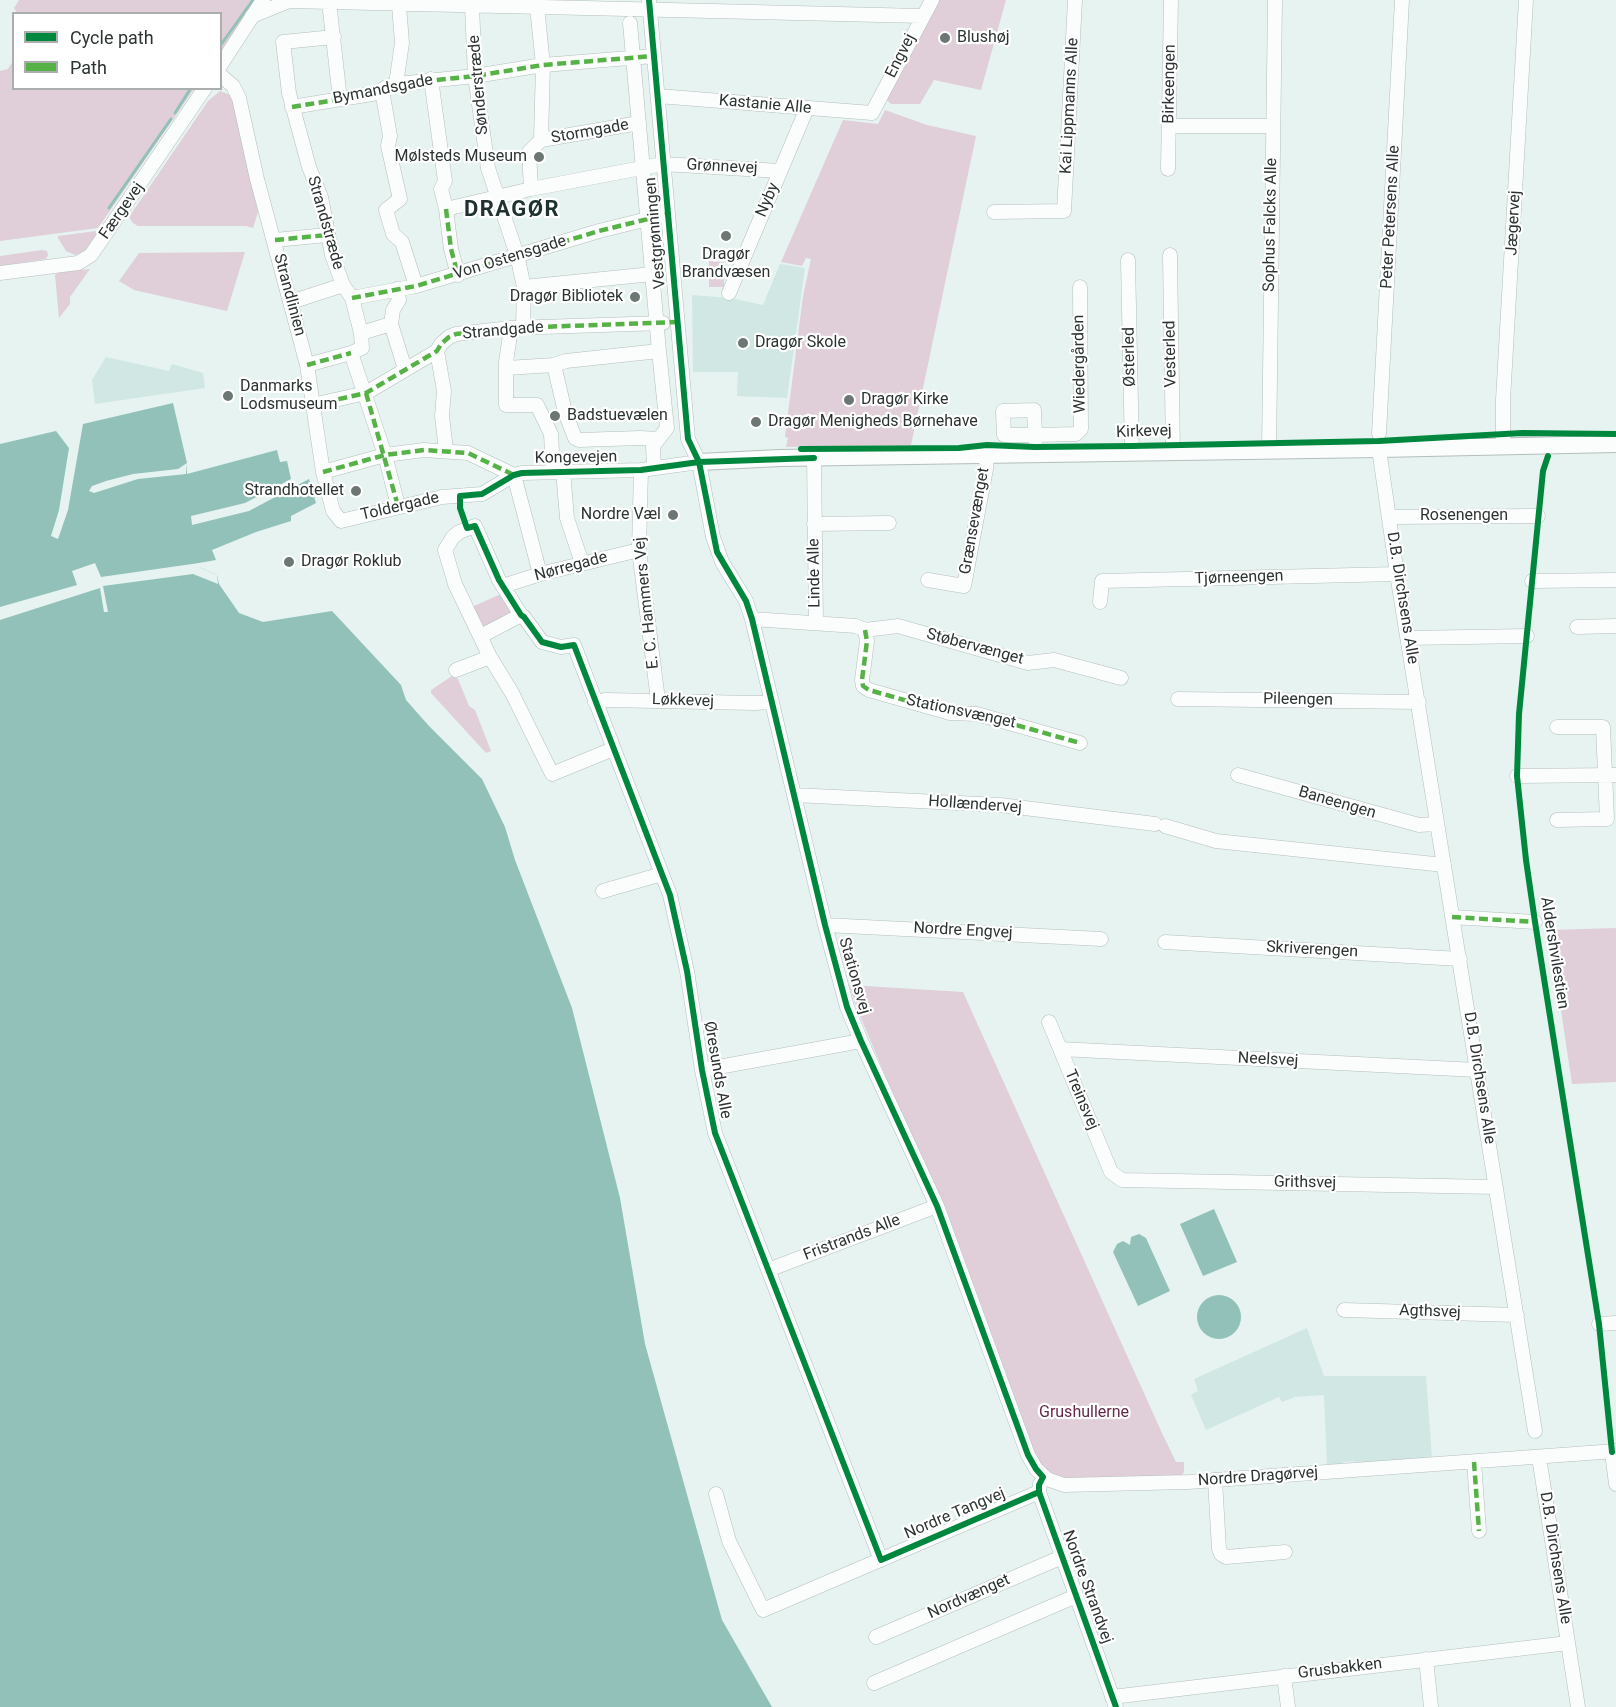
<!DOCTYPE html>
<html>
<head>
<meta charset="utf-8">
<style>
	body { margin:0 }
	#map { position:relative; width:1616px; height:1707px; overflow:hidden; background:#e6f3f0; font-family:Roboto,sans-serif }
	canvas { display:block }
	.legend { position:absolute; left:12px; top:12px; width:210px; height:78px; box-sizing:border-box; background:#fff; border:2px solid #aaaead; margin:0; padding:8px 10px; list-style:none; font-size:18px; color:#2b3432 }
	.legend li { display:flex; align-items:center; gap:12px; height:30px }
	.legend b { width:30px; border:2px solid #aaaead }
</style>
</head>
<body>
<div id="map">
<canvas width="1616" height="1707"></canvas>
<ul class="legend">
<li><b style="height:8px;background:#00873e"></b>Cycle path</li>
<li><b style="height:8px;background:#56b246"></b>Path</li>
</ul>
</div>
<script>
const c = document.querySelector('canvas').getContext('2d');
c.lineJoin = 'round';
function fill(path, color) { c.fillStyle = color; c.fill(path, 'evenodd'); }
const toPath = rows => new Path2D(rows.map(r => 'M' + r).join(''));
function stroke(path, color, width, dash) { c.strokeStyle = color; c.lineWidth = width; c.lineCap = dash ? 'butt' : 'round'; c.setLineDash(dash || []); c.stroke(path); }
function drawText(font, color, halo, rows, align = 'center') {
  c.font = font + ' Roboto,sans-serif'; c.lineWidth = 4.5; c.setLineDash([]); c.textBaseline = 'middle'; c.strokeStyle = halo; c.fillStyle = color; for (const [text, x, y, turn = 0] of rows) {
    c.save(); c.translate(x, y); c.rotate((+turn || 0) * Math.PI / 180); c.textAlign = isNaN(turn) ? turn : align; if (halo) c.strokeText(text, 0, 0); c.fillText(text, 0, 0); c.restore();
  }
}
fill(toPath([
	[780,264,805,268,787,398,737,396,738,372,693,372,692,295,730,298,763,305],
	[106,357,169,371,172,364,203,373,205,388,95,404,92,380],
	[1307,1328,1324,1376,1426,1376,1432,1459,1359,1464,1354,1461,1344,1462,1339,1465,1327,1466,1324,1395,1295,1397,1282,1402,1279,1397,1206,1430,1191,1395,1198,1391,1194,1379]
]), '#d0e7e3');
fill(toPath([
	[19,0,256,0,221,51,220,14,18,14,14,8],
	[938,0,1006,0,981,90,934,80,920,104,891,104,885,98],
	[13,61,14,88,194,89,98,228,0,241,0,71,8,69],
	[220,91,230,95,233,100,258,212,253,228,246,226,138,226,133,223,129,217,208,101],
	[885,110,927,125,976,136,911,445,786,447,788,438,785,437,803,296,811,259,806,258,802,266,781,262,843,120,878,124],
	[96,231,98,233,85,251,75,255,66,251,58,238,58,236],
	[42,250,47,251,48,255,46,259,0,266,0,256],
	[245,252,227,311,134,290,119,281,139,253],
	[709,261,724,262,724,287,709,287],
	[90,269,70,297,70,304,59,318,55,275,59,272],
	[503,593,513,613,482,627,472,607],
	[452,676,458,679,469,706,475,710,491,751,486,753,431,693,431,690],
	[1616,928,1616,1082,1572,1084,1549,930],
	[849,985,963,992,1162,1433,1176,1462,1184,1462,1184,1472,1181,1477,1065,1481,1055,1478,1038,1464,908,1129,857,1009]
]), '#e0cfd8');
fill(toPath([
	[173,403,187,463,187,474,277,450,280,462,287,461,291,479,245,503,191,516,192,525,249,511,309,479,316,503,291,516,291,521,256,532,212,550,216,560,199,563,199,567,217,575,219,584,239,613,263,622,332,611,401,685,406,700,429,726,482,779,505,827,515,860,572,1008,620,1198,645,1344,722,1620,772,1707,0,1707,0,444,56,431,69,448,59,510,51,536,58,539,68,510,83,424],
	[1214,1209,1237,1262,1203,1276,1180,1224],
	[1139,1234,1146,1238,1170,1291,1138,1306,1113,1252,1117,1244,1123,1241,1130,1245,1131,1237],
	'1197 1317a22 22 0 1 1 44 0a22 22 0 1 1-44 0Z'
]), '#91c1b9');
fill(toPath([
	[187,463,186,474,138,479,94,493,89,491,92,486,106,481,133,474,178,469],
	[95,563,101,577,199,563,199,567,217,575,218,584,193,574,103,586,108,612,104,612,100,588,0,620,0,607,77,585,72,571]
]), '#e6f3f0');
stroke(toPath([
	[220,46,253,0],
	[175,113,191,88],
	[109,208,171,119]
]), '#91c1b9', 3);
const minor = toPath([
	[649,0,688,439,699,462,713,537,722,562,746,601,752,619,825,925,847,1007,861,1041,937,1206,1028,1455,1036,1469,1047,1479,1064,1485,1188,1482,1616,1451],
	[329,2,340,99],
	[472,6,475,76,488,168,517,255,524,287,523,327],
	[537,7,543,65,541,140],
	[252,16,289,1,922,16],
	[630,23,659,351,667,428,653,446,654,468],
	[334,37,283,42,289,93,309,167,321,197,332,255,343,285,352,298,361,333,362,348,351,353,385,455,398,506],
	[220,66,263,0],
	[220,75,233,86,239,98,257,179,307,365,323,472,333,511,341,521,442,497,482,494,514,475,522,473,641,470,699,462],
	[431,79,445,181,441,189,446,209,451,249,458,275],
	[396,84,402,43,399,5],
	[382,90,390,136,388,146,400,199,386,210,393,234,402,242,416,286],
	[658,96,872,113,932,0],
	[292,107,378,93,386,87,398,84,475,76,543,65,654,56],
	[1169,126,1273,126],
	[541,140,639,123],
	[1168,169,1171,0],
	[531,189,529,152,541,140],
	[446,209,531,189,663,164,780,171],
	[994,212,1064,211,1075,0],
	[275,240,327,235],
	[1170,255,1173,453],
	[1128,260,1132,453],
	[0,273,78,263,91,255,205,88],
	[524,287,652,274],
	[397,289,399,300,393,310,391,324,405,369],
	[729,293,807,108],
	[352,298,416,286,599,231,668,214],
	[291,302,343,285],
	[511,328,506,362,506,405,537,405,551,434,553,471],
	[361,333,391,324],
	[437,351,444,391,442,416,446,450],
	[307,365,351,353],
	[554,365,566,361,659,351],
	[507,368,554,365,565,412,575,438,579,440,640,438,658,439],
	[312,405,366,393,437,351,441,344,449,337,456,334,511,328,663,323],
	[1034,410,1035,435,1004,435,1003,411,1034,410],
	[1379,434,1402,0],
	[1503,445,1503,400,1526,0],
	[1379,449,1397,574,1535,1431],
	[1269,451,1275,0],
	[1036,454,1035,435,1076,434,1081,429,1080,287],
	[814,458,816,623],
	[641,470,639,550,658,700],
	[563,471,567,518,582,563],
	[323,472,385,455,424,450,468,453,514,475],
	[514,475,540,574],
	[1389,517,1538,516],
	[814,524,889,523],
	[928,580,964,586,986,469,987,456],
	[1532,581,1616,580],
	[503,586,540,574,639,550],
	[1100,602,1102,581,1397,574],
	[752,619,856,626,865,630],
	[1577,627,1616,626],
	[865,630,867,641,862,680,863,686,869,690,950,713,977,714,1080,743],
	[865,630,898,626,1028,663,1054,660,1121,678],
	[481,636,521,615],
	[1408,638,1527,636],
	[456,670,490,657],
	[1178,699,1419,702],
	[595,702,606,700,755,703,772,702],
	[1557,727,1603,727,1607,819,1557,820],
	[613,749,552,774,512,693,490,657,455,584,445,550,453,537,459,532,475,526,499,580,521,615,524,617,542,642,561,647,574,645,670,895,687,971,702,1070,715,1133,881,1560],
	[1238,775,1419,825,1437,824],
	[1517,776,1616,775],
	[794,795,1000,805,1155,824],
	[1165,826,1216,841,1444,865],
	[603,891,662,874],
	[1452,917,1535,922],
	[825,925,1101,939],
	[1165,942,1460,959],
	[1049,1022,1111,1172,1122,1180,1496,1187],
	[1060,1049,1477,1070],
	[702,1070,861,1041],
	[768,1270,937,1206],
	[1344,1310,1517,1315],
	[1599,1324,1616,1323],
	[1612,1452,1616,1484],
	[1539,1457,1578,1707],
	[1474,1462,1479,1531],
	[1215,1480,1219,1549,1221,1554,1226,1557,1285,1552],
	[1040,1484,1039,1492,1116,1707],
	[716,1494,729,1541,763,1610,1039,1492],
	[876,1637,1062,1557],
	[1426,1659,1431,1707],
	[1284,1676,1288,1707],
	[874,1683,1076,1596],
	[1112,1697,1568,1643]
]);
const major = toPath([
	[699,462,780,458,1379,449,1616,444]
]);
stroke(minor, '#b4bebc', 15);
stroke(major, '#b4bebc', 18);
stroke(minor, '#fbfdfd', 14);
stroke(major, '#fbfdfd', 16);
stroke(toPath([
	[292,107,378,93,386,87,398,84,475,76,543,65,654,56],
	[446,209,451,249,458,275],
	[275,240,327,235],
	[352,298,416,286,599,231,668,214],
	[307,365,351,353],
	[366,393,398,506],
	[312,405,366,393,437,351,441,344,449,337,456,334,511,328,678,322],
	[323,472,385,455,424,450,468,453,514,475],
	[865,630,867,641,862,680,863,686,869,690,950,713,977,714,1080,743],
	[1452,917,1535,922],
	[1474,1462,1479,1531]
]), '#56b246', 4.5, [9, 4.5]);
stroke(toPath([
	[649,0,688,439,699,462,717,552,746,601,752,619,825,925,847,1007,861,1041,937,1206,1028,1455,1036,1469,1043,1477,1039,1485,1039,1492,1116,1707],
	[801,449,959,448,987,445,1035,447,1132,446,1379,441,1522,433,1616,434],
	[1548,456,1543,471,1519,714,1517,776,1526,860,1535,922,1599,1324,1612,1452],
	[814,458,699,462,641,470,522,473,514,475,482,494,460,496,460,508,467,528,475,526,499,580,521,615,524,617,542,642,561,647,574,645,670,895,687,971,702,1070,715,1133,881,1560,1039,1492]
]), '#00873e', 6);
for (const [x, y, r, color] of [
	[945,38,6,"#6c7774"],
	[539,157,6,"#6c7774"],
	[726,236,6,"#6c7774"],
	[635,297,6,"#6c7774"],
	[743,343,6,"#6c7774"],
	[228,396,6,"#6c7774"],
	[849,400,6,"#6c7774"],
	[555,416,6,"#6c7774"],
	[756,422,6,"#6c7774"],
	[356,491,6,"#6c7774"],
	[673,515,6,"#6c7774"],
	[289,562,6,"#6c7774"]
]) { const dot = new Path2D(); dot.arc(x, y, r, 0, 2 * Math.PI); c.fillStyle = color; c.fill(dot); stroke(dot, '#fff', 2); }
drawText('16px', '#2b3432', '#fff', [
	["Blushøj",957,38],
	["Mølsteds Museum",527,157,"right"],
	["Dragør",726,255,"center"],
	["Brandvæsen",726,273,"center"],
	["Dragør Bibliotek",623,297,"right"],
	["Dragør Skole",755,343],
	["Danmarks",240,387],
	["Lodsmuseum",240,405],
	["Dragør Kirke",861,400],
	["Badstuevælen",567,416],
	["Dragør Menigheds Børnehave",768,422],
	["Strandhotellet",344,491,"right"],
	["Nordre Væl",661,515,"right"],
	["Dragør Roklub",301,562]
], 'left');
drawText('16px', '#2b3432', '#fff', [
	["Engvej",901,56,-63],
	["Birkeengen",1170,84,-89],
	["Sønderstræde",479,85,-95],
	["Bymandsgade",383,90,-11],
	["Kastanie Alle",765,105,5],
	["Kai Lippmanns Alle",1070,106,-87],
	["Stormgade",590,132,-10],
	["Grønnevej",722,167,3],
	["Nyby",768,200,-67],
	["Færgevej",122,211,-55],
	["Peter Petersens Alle",1391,217,-87],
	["Strandstræde",325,223,74],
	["Jægervej",1514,223,-87],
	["Sophus Falcks Alle",1271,225,-89],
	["Vestgrønningen",656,233,-95],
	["Von Ostensgade",510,258,-17],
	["Strandlinien",289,295,75],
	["Strandgade",503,331,-5],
	["Vesterled",1171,354,-91],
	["Østerled",1130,357,-91],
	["Wiedergården",1080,364,-91],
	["Kirkevej",1144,432,-2],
	["Kongevejen",576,458,-1],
	["Toldergade",400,507,-13],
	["Rosenengen",1464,516],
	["Grænsevænget",975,521,-80],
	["Nørregade",571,567,-15],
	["Linde Alle",815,573,-91],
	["Tjørneengen",1239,578,-2],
	["D.B. Dirchsens Alle",1402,598,81],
	["E. C. Hammers Vej",647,603,-96],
	["Støbervænget",975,647,15],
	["Pileengen",1298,700,1],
	["Løkkevej",683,701,2],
	["Stationsvænget",961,712,12],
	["Baneengen",1337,803,16],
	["Hollændervej",975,805,4],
	["Nordre Engvej",963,931,3],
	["Skriverengen",1312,950,3],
	["Aldershvilestien",1554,953,81],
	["Stationsvej",854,976,74],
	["Neelsvej",1268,1060,3],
	["Øresunds Alle",717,1070,80],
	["D.B. Dirchsens Alle",1479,1078,81],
	["Treinsvej",1081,1100,67],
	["Grithsvej",1305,1183,1],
	["Fristrands Alle",852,1238,-21],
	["Agthsvej",1430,1312,2],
	["Nordre Dragørvej",1258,1477,-4],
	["Nordre Tangvej",955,1514,-23],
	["D.B. Dirchsens Alle",1555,1558,81],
	["Nordre Strandvej",1087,1587,70],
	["Nordvænget",969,1597,-24],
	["Grusbakken",1340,1669,-7]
]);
drawText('16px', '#662949', '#fff', [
	["Grushullerne",1084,1413]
]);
c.letterSpacing = '1.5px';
drawText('bold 22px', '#20322f', '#fff', [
	["DRAGØR",512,210]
]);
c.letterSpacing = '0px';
</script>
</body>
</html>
